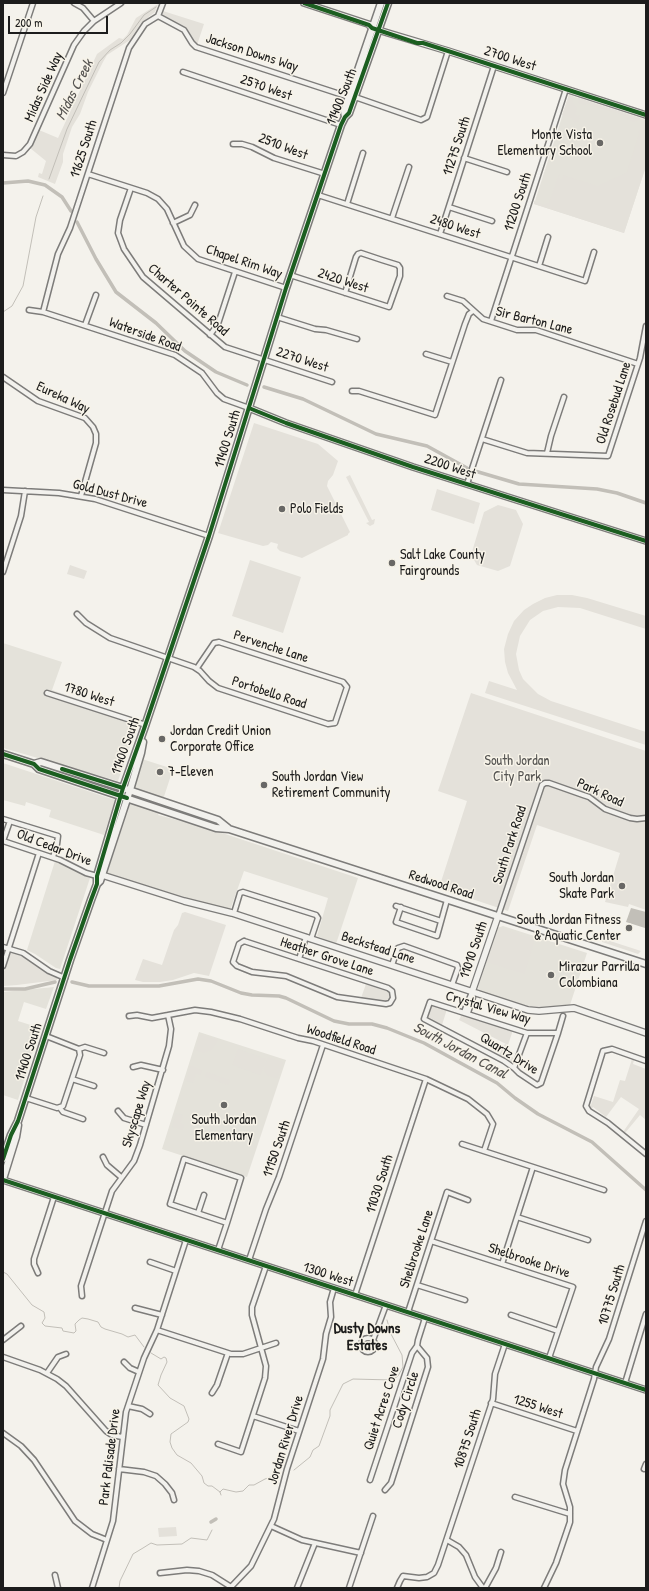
<!DOCTYPE html>
<html>
<head>
<meta charset="utf-8">
<style>
	body { margin:0 }
	#map { position:relative; width:649px; height:1591px; overflow:hidden; background:#f4f2ec; font-family:"Patrick Hand",sans-serif }
	canvas { display:block }
	.frame { position:absolute; inset:0; border:4px solid #1c1c1c; pointer-events:none }
	.scale { position:absolute; left:8px; top:16px; width:100px; height:18px; box-sizing:border-box; border:2px solid #1c1c1c; border-top:0; padding-left:5px; font-size:12px; line-height:14px; white-space:nowrap; color:#1c1c1c; -webkit-text-stroke:3px #f7f3e8; paint-order:stroke }
</style>
</head>
<body>
<div id="map">
<canvas width="649" height="1591"></canvas>
<div class="frame"></div>
<div class="scale">200 m</div>
</div>
<script>
const c = document.querySelector('canvas').getContext('2d');
c.lineJoin = 'round';
function fill(path, color) { c.fillStyle = color; c.fill(path, 'evenodd'); }
const toPath = rows => new Path2D(rows.map(r => 'M' + r).join(''));
function stroke(path, color, width, dash) { c.strokeStyle = color; c.lineWidth = width; c.lineCap = dash ? 'butt' : 'round'; c.setLineDash(dash || []); c.stroke(path); }
function drawText(font, color, halo, rows, align = 'center') {
  c.font = font + ' "Patrick Hand",sans-serif'; c.lineWidth = 3; c.setLineDash([]); c.textBaseline = 'middle'; c.strokeStyle = halo; c.fillStyle = color; for (const [text, x, y, turn = 0] of rows) {
    c.save(); c.translate(x, y); c.rotate((+turn || 0) * Math.PI / 180); c.textAlign = isNaN(turn) ? turn : align; if (halo) c.strokeText(text, 0, 0); c.fillText(text, 0, 0); c.restore();
  }
}
fill(toPath([
	[569,95,646,120,646,166,624,233,534,204],
	[3,643,62,662,52,690,139,720,118,781,3,748],
	[142,759,173,769,158,815,201,826,358,878,336,944,317,936,328,898,244,871,230,910,195,901,107,873,128,811],
	[3,763,115,800,104,835,49,817,51,810,26,802,25,806,3,800],
	[55,861,90,878,60,969,56,968,35,954,27,950],
	[503,926,587,953,570,1005,541,1007,526,1006,480,991,478,988,479,983,497,928],
	[54,987,46,1009,24,1002,18,1021,40,1028,18,1100,3,1095,3,992],
	[199,1032,286,1060,247,1177,162,1149]
]), '#e4e2da');
fill(toPath([
	[158,4,155,12,141,23,130,40,107,55,103,62,88,92,80,114,72,127,63,154,63,162,55,184,38,177,39,173,42,174,46,161,30,148,39,130,58,138,97,54,119,38,123,39,127,35,136,18],
	[163,11,204,24,197,45,193,42,187,29,163,16],
	[569,95,573,96,573,103,577,109,575,115,580,116,578,122,575,123,572,118,562,115],
	[578,98,640,118,637,121,634,122,624,118,626,116,588,104,584,105,582,105,579,103],
	[645,120,646,166,624,233,534,204,534,201,543,204,549,203,559,174,560,174,559,178,562,179,563,175,598,186,627,172,639,134,638,133,642,128],
	[254,423,318,444,338,461,333,475,328,481,327,486,350,532,348,534,348,535,302,558,280,551,277,548,278,544,271,542,268,545,263,546,218,533],
	[350,475,372,520,375,519,374,524,370,526,366,523,369,522,346,477],
	[437,489,480,503,474,524,431,510],
	[498,505,516,510,523,524,510,566,498,571,477,565,471,555,484,512],
	[250,560,301,577,283,633,232,616],
	[70,565,87,571,84,579,67,574],
	[557,595,572,595,587,598,646,616,646,629,580,608,558,607,543,611,530,620,520,636,516,654,519,670,523,679,538,694,551,701,646,732,646,745,485,693,489,681,517,690,508,673,505,662,504,649,508,634,514,621,524,610,533,604,545,598],
	[471,693,646,751,646,910,629,904,628,907,605,902,620,853,537,825,508,911,439,888,467,801,438,791],
	[185,912,226,925,209,976,194,973,173,980,160,982,143,982,135,980,143,959,162,965,174,930,178,925,182,913],
	[502,928,535,940,524,974,487,962,499,929],
	[603,937,607,940,641,951,638,954,602,942,601,938],
	[11,952,28,959,48,974,57,978,57,980,17,985,3,986,3,974],
	[366,984,389,992,390,998,386,1001,361,998],
	[432,1005,447,1009,442,1025,428,1018,427,1015],
	[462,1014,513,1030,508,1045,459,1020],
	[202,1035,218,1040,215,1046,210,1051,204,1053,196,1051,200,1036],
	[505,1044,507,1045,506,1054,516,1059,514,1063,510,1063,499,1055],
	[238,1049,266,1059,265,1063,269,1057,281,1061,283,1063,278,1078,274,1078,268,1076,264,1070,265,1064,260,1075,232,1065],
	[632,1059,634,1060,633,1064,646,1069,646,1120,640,1115,625,1133,623,1132,639,1109,621,1097,606,1117,593,1107,591,1110,588,1104,591,1105,594,1096,613,1102,620,1080,625,1081],
	[191,1066,202,1070,200,1075,196,1074,193,1083,186,1081],
	[207,1072,230,1080,228,1085,205,1077],
	[176,1113,183,1115,180,1123,184,1125,182,1130,172,1127],
	[176,1527,177,1536,159,1537,158,1528]
]), '#e4e1da');
fill(toPath([
	[631,908,646,912,645,928,626,922]
]), '#c2bfb8');
stroke(toPath([
	[49,179,67,129,99,62,110,50,121,43,130,34,144,15,156,7],
	[3,312,12,306,23,286,36,217,43,196],
	[3,1272,7,1274,32,1305,44,1312,45,1318,42,1323,45,1326,62,1328,63,1331,74,1333,76,1331,75,1324,79,1320,82,1318,88,1319,98,1322,101,1327,105,1329,122,1334,128,1337,135,1335,144,1347],
	[151,1353,161,1359,164,1357,166,1358,167,1362,161,1375,158,1385,170,1398,184,1406,189,1419,188,1422,171,1434,170,1442,172,1448,177,1455,191,1463,202,1476,204,1483,208,1486,212,1486,220,1492,221,1495],
	[294,1470,310,1457,313,1450,319,1446,330,1416,330,1410,343,1384,353,1379,392,1380,398,1376,403,1367,402,1355,391,1334,387,1320],
	[220,1492,223,1489,236,1492,243,1491,249,1485,254,1485,265,1479,279,1474],
	[119,1588,120,1581,133,1554,143,1548,151,1543,157,1545,182,1544,191,1538,207,1540,212,1530]
]), '#c2bfb8', 1);
stroke(toPath([
	[3,183,28,181,45,185,62,197,71,211],
	[77,222,96,259,116,292,156,323,185,351,216,372,247,385],
	[264,387,303,399,376,434,427,446,467,468],
	[475,471,519,484,597,489,617,493,646,503],
	[72,982,89,986,159,986,198,979,211,981,241,993,252,995,279,996,286,998,334,1021,349,1024,372,1024,387,1028,424,1043,497,1083,515,1098,538,1114,592,1142,646,1190],
	[3,989,25,989,55,982],
	[211,1522,216,1519]
]), '#c2bfb8', 3.5);
const street = toPath([
	[74,3,83,8,94,21],
	[158,16,184,30,192,43,196,47,349,97],
	[183,72,341,125],
	[3,93,33,3],
	[355,97,421,120,427,117,448,51],
	[233,144,242,144,252,147,274,158,325,174],
	[3,155,16,156,23,152,30,144,74,45,84,31,94,21,121,3],
	[464,158,507,172],
	[88,174,147,193,158,199,167,209,184,246,198,259,286,288],
	[131,188,120,220,118,233,124,249,143,277,225,347,332,382],
	[318,195,585,281,594,252],
	[347,204,363,153],
	[449,207,492,221],
	[392,218,409,167],
	[173,223,190,215,195,205],
	[440,234,494,66],
	[539,266,548,237],
	[290,275,389,307,400,276,400,268,398,265,382,260,361,253,358,254,356,257,345,293],
	[447,296,463,301,483,319,517,330,536,330,638,364],
	[29,310,43,312,175,355,202,373,217,393,224,399,249,408],
	[43,312,58,254,70,228,129,48,145,24,158,16,163,3],
	[277,317,315,329,326,330,357,339],
	[491,321,566,89],
	[85,325,96,295],
	[210,335,218,324,235,272],
	[426,354,452,362],
	[3,377,38,401,85,418,93,427,96,434,96,443,81,496],
	[352,391,359,391,435,415,465,324,469,314,473,311],
	[482,439,527,453,608,456,640,358,646,326],
	[547,453,551,436,564,397],
	[467,484,501,380],
	[3,490,59,493,95,499,209,536],
	[3,572,21,516,25,491],
	[77,614,86,623,110,638,194,667,200,671,209,681,218,688,328,724,335,723,347,687,343,682,219,642,214,643,197,668],
	[47,693,146,725],
	[3,819,58,836,57,844,53,857],
	[10,821,3,841,60,860,86,873,97,876],
	[396,906,441,921],
	[401,907,396,922,437,936,447,900],
	[234,913,240,893,243,892,316,915,318,918,311,939],
	[498,916,542,785,545,783,549,783,583,795,589,797,605,809,630,818,637,819,646,818],
	[244,941,388,988,392,991,393,998,390,1003,386,1004,337,997,286,976,252,972,237,966,233,962,239,944,244,941],
	[3,947,23,953,49,971,65,978],
	[299,959,306,937],
	[392,965,398,948,404,946,457,965,458,968,452,985],
	[3,966,39,853],
	[464,1012,472,992],
	[468,1013,473,997,472,992],
	[129,1016,137,1015,152,1018,195,1010,211,1012,240,1019,298,1038,313,1041,426,1079,468,1099,487,1114,493,1124,484,1151],
	[558,1033,527,1033,430,1002,424,1019,504,1061,514,1068,519,1073,537,1085,541,1083,558,1033,563,1016],
	[46,1036,79,1049],
	[79,1049,85,1047,104,1053],
	[646,1061,612,1049,603,1051,586,1106,589,1111,608,1123,646,1154],
	[133,1067,141,1065,163,1070],
	[514,1068,527,1033],
	[72,1079,94,1086],
	[26,1098,57,1108,63,1106,80,1055,79,1049],
	[60,1108,63,1112,83,1119],
	[118,1111,124,1118,146,1125],
	[462,1144,604,1190],
	[103,1157,107,1165,121,1177],
	[198,1213,204,1195],
	[517,1217,588,1240],
	[431,1241,573,1287,549,1358],
	[218,1250,227,1223,241,1178,184,1159,170,1204,227,1223],
	[249,1260,266,1209,279,1177,323,1045],
	[150,1262,176,1271],
	[502,1264,533,1167],
	[38,1273,34,1264,34,1259,54,1197],
	[417,1285,465,1300],
	[355,1295,426,1079],
	[82,1296,81,1286,112,1191,134,1161,140,1145,169,1046,171,1029,168,1015],
	[135,1308,162,1315],
	[408,1312,447,1192,468,1200],
	[511,1315,558,1331],
	[157,1330,231,1354,243,1354,276,1343],
	'361 1345a7 7 0 1 1 14 0a7 7 0 1 1-14 0Z',
	[3,1340,21,1326],
	[373,1340,386,1305],
	[3,1357,40,1370,57,1379,66,1386,106,1431,112,1435,122,1437],
	[124,1362,130,1368,139,1372],
	[47,1373,58,1357,66,1354],
	[625,1383,646,1314],
	[212,1393,217,1385,228,1353],
	[491,1403,577,1431],
	[128,1406,142,1409,150,1414],
	[253,1416,299,1431],
	[3,1433,21,1446,34,1460,75,1521,92,1534,107,1540],
	[218,1444,241,1452,265,1378,266,1366,252,1315,252,1307,266,1266],
	[119,1469,144,1472,156,1476,165,1484,172,1493,174,1500],
	[644,1469,646,1464],
	[370,1480,412,1353,417,1346],
	[385,1490,391,1483,428,1367,427,1358,417,1346,418,1340,425,1318],
	[515,1497,570,1514],
	[271,1526,302,1540,361,1553],
	[447,1540,459,1547,466,1555,475,1577,483,1588],
	[160,1573,187,1570,199,1571,212,1575,231,1587],
	[55,1575,58,1588],
	[92,1588,113,1521,126,1412,144,1358,157,1330,186,1240],
	[230,1588,251,1566,274,1519,287,1469,323,1359,326,1334,331,1317,330,1302,334,1288],
	[297,1588,315,1543],
	[349,1588,373,1516],
	[397,1588,400,1581,403,1576,419,1578,427,1577,434,1573,438,1565,493,1399,495,1374,505,1344],
	[485,1588,496,1568,501,1552],
	[544,1588,556,1563,570,1522,570,1507,563,1484,565,1470,594,1379,596,1367,609,1339,646,1221]
]);
const secondary = toPath([
	[304,3,371,25],
	[369,25,372,28,388,33,448,51,646,115],
	[249,408,286,423,413,467,646,541],
	[102,875,184,901,232,913,528,1010,539,1011,574,1008,646,1033],
	[472,992,498,916],
	[3,1180,646,1390]
]);
const primary = toPath([
	[345,117,344,111,381,3],
	[3,754,34,764,39,769,216,828,229,829,646,964],
	[34,764,41,762,123,788,218,820,228,828],
	[97,884,100,881,130,790,141,753,143,742],
	[3,1159,11,1135,18,1121,70,960,91,900,97,884,97,876,123,788,144,729,209,536,286,288,341,125,345,117,349,113,388,3],
	[3,1179,16,1137,18,1125]
]);
stroke(street, '#7d7c7a', 7);
stroke(secondary, '#7d7c7a', 8);
stroke(primary, '#7d7c7a', 9);
stroke(street, '#f2f1ed', 4);
stroke(secondary, '#f2f1ed', 5.5);
stroke(primary, '#f2f1ed', 6);
stroke(toPath([
	[304,3,369,25,372,28,417,43,423,43,448,51,646,115],
	[249,408,286,423,413,467,646,541],
	[3,754,34,764,39,769,127,798],
	[62,769,123,788],
	[3,1159,11,1135,18,1121,70,960,91,900,97,884,97,876,123,788,144,729,209,536,286,288,341,125,345,117,349,113,388,3],
	[3,1180,646,1390]
]), '#1b5e20', 4);
for (const [x, y, r, color] of [
	[600,143,4,"#686765"],
	[282,509,4,"#686765"],
	[392,563,4,"#686765"],
	[162,739,4,"#686765"],
	[160,772,4,"#686765"],
	[264,785,4,"#686765"],
	[622,886,4,"#686765"],
	[629,928,4,"#686765"],
	[551,975,4,"#686765"],
	[224,1105,4,"#686765"]
]) { const dot = new Path2D(); dot.arc(x, y, r, 0, 2 * Math.PI); c.fillStyle = color; c.fill(dot); stroke(dot, '#f7f3e8', 1.5); }
drawText('14px', '#1c1c1c', '#f7f3e8', [
	["Jackson Downs Way",252,53,18],
	["2700 West",510,59,18],
	["Midas Side Way",44,87,-66],
	["2570 West",266,88,19],
	["11400 South",342,97,-68],
	["11275 South",457,146,-72],
	["2510 West",283,147,21],
	["11625 South",84,149,-72],
	["11200 South",518,202,-72],
	["2480 West",455,227,18],
	["Chapel Rim Way",244,262,19],
	["2420 West",343,281,18],
	["Charter Pointe Road",188,300,41],
	["Sir Barton Lane",534,321,14],
	["Waterside Road",145,335,20],
	["2270 West",302,360,18],
	["Eureka Way",63,398,25],
	["Old Rosebud Lane",614,403,-72],
	["11400 South",228,439,-73],
	["2200 West",450,467,18],
	["Gold Dust Drive",110,494,15],
	["Pervenche Lane",271,647,18],
	["Portobello Road",269,693,18],
	["1780 West",89,695,18],
	["11400 South",126,746,-70],
	["Park Road",600,793,25],
	["South Park Road",510,845,-72],
	["Old Cedar Drive",54,848,21],
	["Redwood Road",441,885,18],
	["Beckstead Lane",378,948,18],
	["11010 South",474,950,-71],
	["Heather Grove Lane",327,957,18],
	["Crystal View Way",488,1008,16],
	["Woodfield Road",341,1040,18],
	["11400 South",29,1052,-72],
	["Quartz Drive",509,1054,32],
	["Skyscape Way",137,1114,-73],
	["11150 South",277,1149,-71],
	["11030 South",380,1184,-72],
	["Shelbrooke Lane",417,1249,-72],
	["Shelbrooke Drive",529,1261,18],
	["1300 West",328,1275,18],
	["10775 South",612,1295,-73],
	["Cody Circle",406,1400,-72],
	["1255 West",538,1407,18],
	["Quiet Acres Cove",382,1408,-72],
	["10875 South",468,1439,-72],
	["Jordan River Drive",286,1440,-73],
	["Park Palisade Drive",110,1457,-83]
]);
drawText('14px', '#1c1c1c', '#f7f3e8', [
	["Monte Vista",592,135,"right"],
	["Elementary School",592,151,"right"],
	["Polo Fields",290,509],
	["Salt Lake County",400,555],
	["Fairgrounds",400,571],
	["Jordan Credit Union",170,731],
	["Corporate Office",170,747],
	["7-Eleven",168,772],
	["South Jordan View",272,777],
	["Retirement Community",272,793],
	["South Jordan",614,878,"right"],
	["Skate Park",614,894,"right"],
	["South Jordan Fitness",621,920,"right"],
	["& Aquatic Center",621,936,"right"],
	["Mirazur Parrilla",559,967],
	["Colombiana",559,983],
	["South Jordan",224,1120,"center"],
	["Elementary",224,1136,"center"]
], 'left');
drawText('14px', '#545351', '#f7f3e8', [
	["South Jordan",517,761],
	["City Park",517,777]
]);
drawText('italic 15px', '#565452', '#f7f3e8', [
	["Midas Creek",75,90,-63],
	["South Jordan Canal",460,1051,28]
]);
drawText('bold 15px', '#1c1c1c', '#f7f3e8', [
	["Dusty Downs",367,1329],
	["Estates",367,1346]
]);
</script>
</body>
</html>
